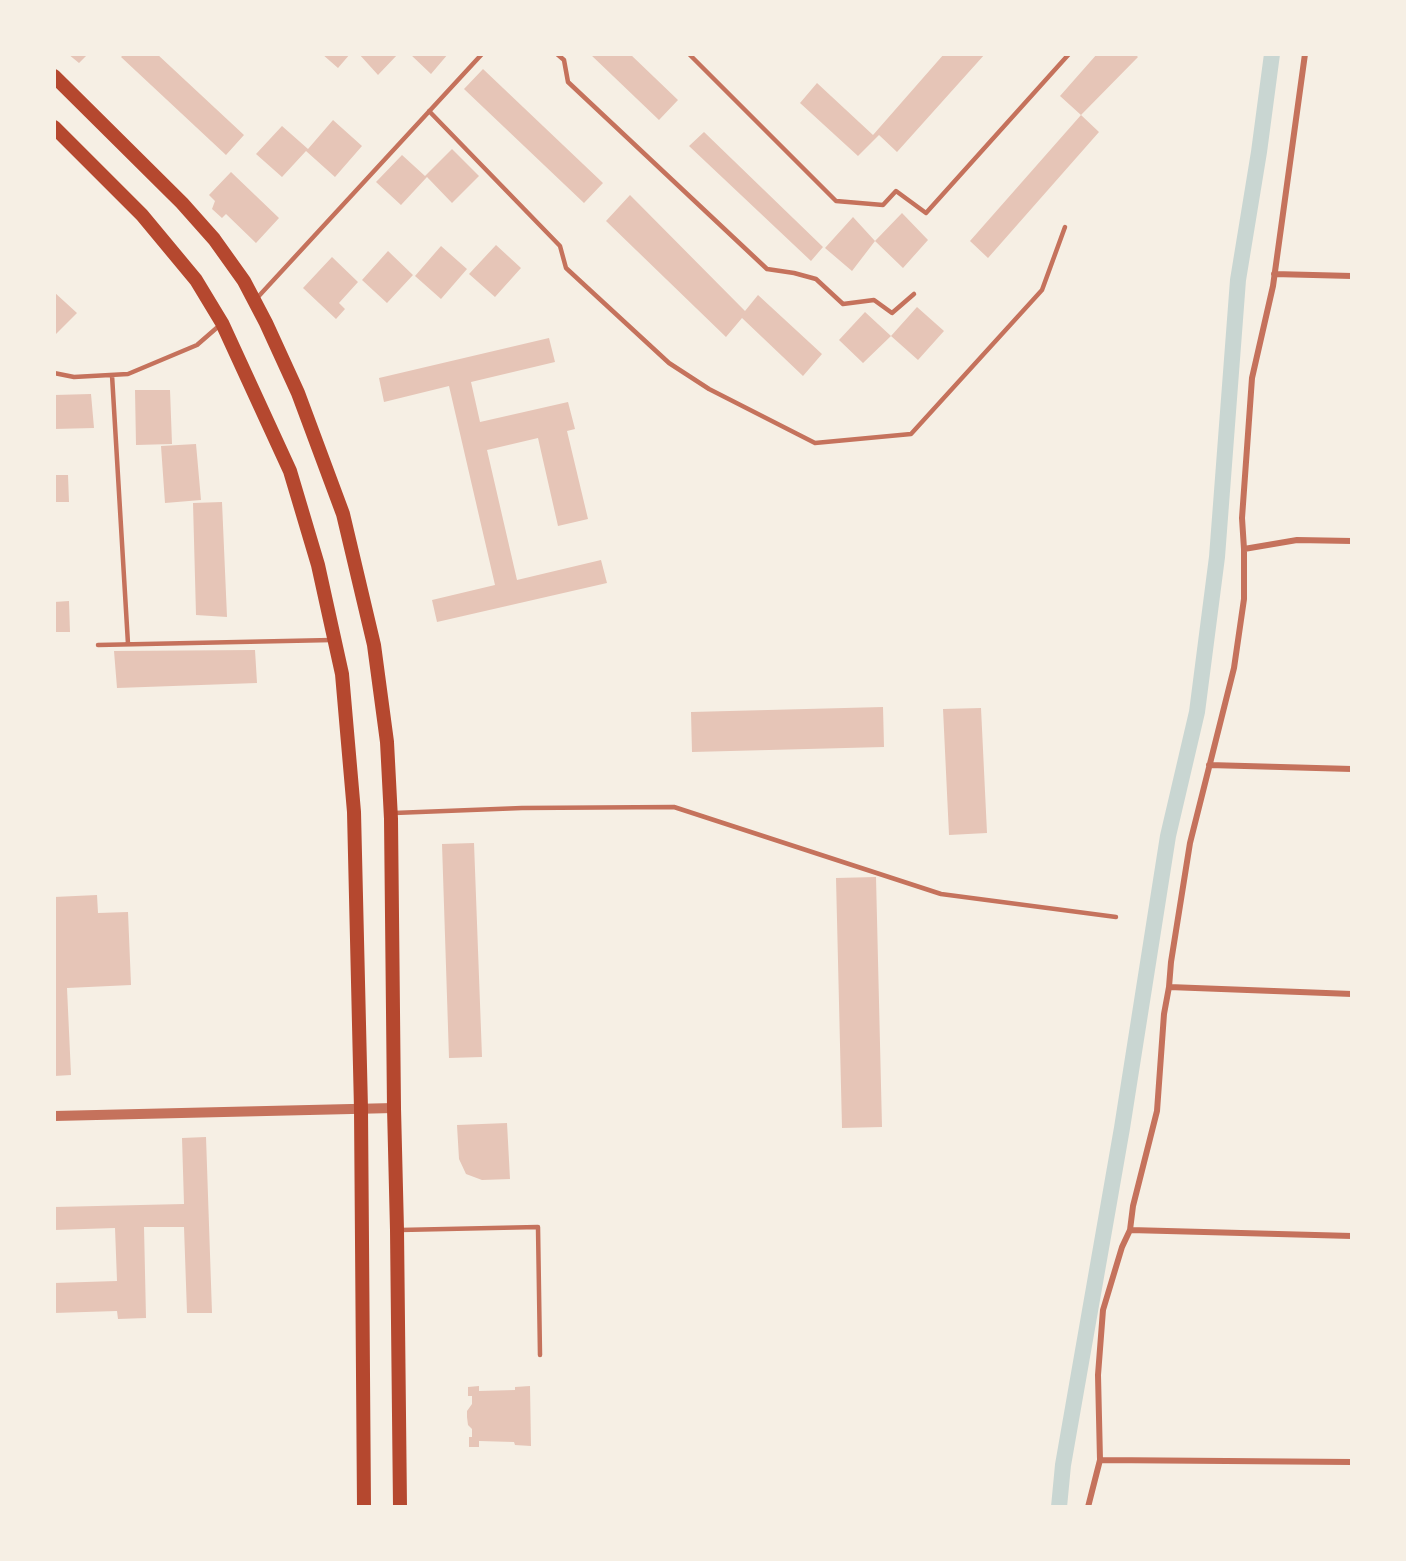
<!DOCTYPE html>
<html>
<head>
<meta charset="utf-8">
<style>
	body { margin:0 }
	#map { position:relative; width:1406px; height:1561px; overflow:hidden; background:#f6efe4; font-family:Overpass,sans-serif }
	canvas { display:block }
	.frame { position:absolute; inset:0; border:56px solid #f6efe4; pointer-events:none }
</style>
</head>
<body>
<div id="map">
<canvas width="1406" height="1561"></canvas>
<div class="frame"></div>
</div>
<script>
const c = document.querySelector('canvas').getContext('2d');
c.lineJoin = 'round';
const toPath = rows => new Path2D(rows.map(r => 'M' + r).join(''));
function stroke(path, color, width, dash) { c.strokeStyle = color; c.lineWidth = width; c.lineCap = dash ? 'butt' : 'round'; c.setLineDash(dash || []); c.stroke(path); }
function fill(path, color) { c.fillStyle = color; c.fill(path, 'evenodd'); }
stroke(toPath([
	[1059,1507,1063,1465,1122,1128,1168,836,1197,712,1217,557,1238,280,1259,152,1272,54]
]), '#c9d6d2', 16);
fill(toPath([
	[68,54,88,54,79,63],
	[124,54,157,54,244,135,226,155,121,57],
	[322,54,350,54,338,68],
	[359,54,398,54,378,75],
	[410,54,448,54,431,74],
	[590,54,630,54,678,100,659,120],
	[944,54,985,54,897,152,879,135,858,156,800,103,817,83,873,135],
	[1097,54,1135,54,1138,57,1081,115,1060,96],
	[483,69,603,183,584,203,464,89],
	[1081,115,1099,132,988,258,970,241],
	[333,120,362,146,335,177,306,151,282,177,256,154,282,126,308,149],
	[704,132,823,247,811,261,689,146],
	[452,149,479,176,452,203,427,177,401,205,376,182,402,155,425,176],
	[231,172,279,218,256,243,226,214,222,218,212,209,215,201,209,195],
	[630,195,745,311,758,295,822,354,803,376,742,318,726,337,606,221],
	[902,213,928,240,903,268,875,241,852,271,825,248,853,217,875,241],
	[496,245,521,268,495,297,469,274],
	[441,246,467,269,441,299,415,276],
	[388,251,413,275,387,303,362,280],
	[332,257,358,282,339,303,345,309,336,319,303,288],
	[54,292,77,313,54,336],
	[917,307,944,331,918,360,891,336,863,363,839,340,865,312,891,336],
	[549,338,555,362,471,382,480,422,568,402,575,429,567,431,588,519,558,526,538,438,487,450,517,580,601,560,607,583,437,622,432,600,495,585,449,386,384,402,379,378],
	[135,390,170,390,172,444,136,445],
	[91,394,94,428,54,429,54,395],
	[196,444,201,500,165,503,161,446],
	[54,475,68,475,69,502,54,502],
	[222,502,227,617,196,615,193,503],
	[69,601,70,632,54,632,54,602],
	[255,650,257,683,117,688,114,651],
	[883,707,884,747,692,752,691,712],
	[981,708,987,833,949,835,943,709],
	[474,843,482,1057,449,1058,442,844],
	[876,877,882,1127,842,1128,836,878],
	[97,895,98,913,128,912,131,985,67,988,71,1075,54,1076,54,897],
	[507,1123,510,1179,482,1180,466,1174,459,1159,457,1125],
	[206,1137,212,1313,187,1313,184,1227,144,1227,146,1318,118,1319,117,1311,54,1313,54,1283,117,1281,115,1228,54,1230,54,1207,184,1204,182,1138],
	[479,1386,479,1391,515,1390,515,1387,530,1386,531,1446,515,1445,514,1442,479,1441,479,1447,469,1447,469,1437,472,1437,472,1429,468,1425,467,1417,467,1411,472,1404,472,1396,468,1396,468,1387]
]), '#e6c5b7');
stroke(toPath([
	[557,54,564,60,568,82,767,269,794,273,816,279,843,304,874,300,892,313,914,294],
	[689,54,836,201,883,205,896,191,926,213,1069,54],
	[429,111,560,246,566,268,669,363,709,389,815,443,911,434,1042,290,1065,227],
	[257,298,482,54],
	[54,373,74,377,128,374,197,345,220,325],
	[112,375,128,644],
	[98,645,332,640],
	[394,813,522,808,674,807,941,894,1116,917],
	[400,1230,538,1227,540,1355]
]), '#c5725c', 4.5);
stroke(toPath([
	[1274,274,1352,276],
	[1244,549,1297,540,1352,541],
	[1209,765,1352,769],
	[1169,987,1352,994],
	[1130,1230,1352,1236],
	[1100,1460,1352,1462],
	[1088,1507,1100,1460,1098,1375,1103,1310,1122,1247,1130,1230,1133,1206,1157,1111,1164,1014,1169,987,1171,962,1190,843,1234,668,1244,599,1244,549,1242,518,1252,378,1273,286,1305,54]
]), '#c5725c', 6);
stroke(toPath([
	[54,1116,394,1108]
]), '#c5725c', 10);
stroke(toPath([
	[54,76,182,203,214,239,244,281,266,323,298,393,343,514,374,645,387,742,391,819,394,1108,397,1230,400,1507],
	[54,127,142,215,196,280,222,323,290,471,318,565,342,674,354,812,361,1109,364,1507]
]), '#b5482f', 14);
</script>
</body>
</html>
